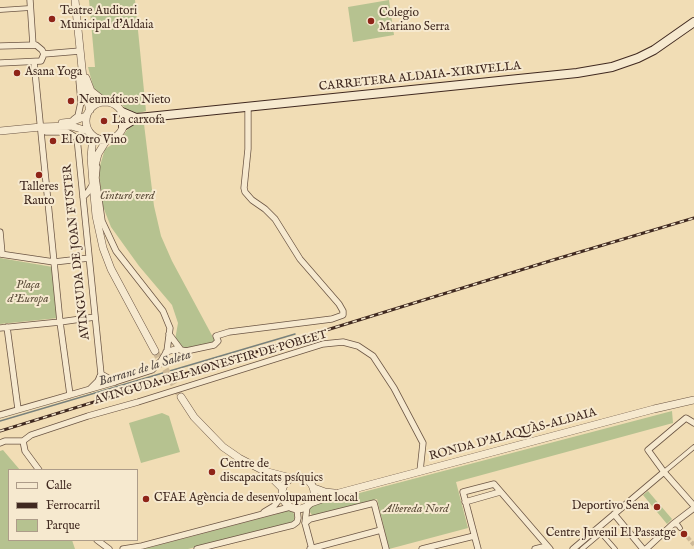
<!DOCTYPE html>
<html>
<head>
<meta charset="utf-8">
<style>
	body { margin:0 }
	#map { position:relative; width:694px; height:549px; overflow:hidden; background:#f1ddb5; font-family:"IM FELL English",serif }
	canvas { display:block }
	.legend { position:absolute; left:8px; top:469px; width:130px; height:72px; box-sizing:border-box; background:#f6e9cf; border:1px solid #ad9c89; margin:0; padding:5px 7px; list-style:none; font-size:12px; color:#402920 }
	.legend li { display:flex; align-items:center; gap:8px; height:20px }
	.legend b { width:20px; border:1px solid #ad9c89 }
</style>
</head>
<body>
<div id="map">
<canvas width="694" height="549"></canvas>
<ul class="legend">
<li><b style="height:5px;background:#f6e9cf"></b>Calle</li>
<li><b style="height:5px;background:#402920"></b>Ferrocarril</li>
<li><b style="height:11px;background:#b6c290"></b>Parque</li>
</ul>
</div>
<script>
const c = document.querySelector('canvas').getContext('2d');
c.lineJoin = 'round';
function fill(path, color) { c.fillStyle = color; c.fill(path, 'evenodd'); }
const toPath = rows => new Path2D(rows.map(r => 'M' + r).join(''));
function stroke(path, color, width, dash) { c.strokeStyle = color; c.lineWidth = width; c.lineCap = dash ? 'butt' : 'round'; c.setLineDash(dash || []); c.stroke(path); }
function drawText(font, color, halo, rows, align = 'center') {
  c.font = font + ' "IM FELL English",serif'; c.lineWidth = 4; c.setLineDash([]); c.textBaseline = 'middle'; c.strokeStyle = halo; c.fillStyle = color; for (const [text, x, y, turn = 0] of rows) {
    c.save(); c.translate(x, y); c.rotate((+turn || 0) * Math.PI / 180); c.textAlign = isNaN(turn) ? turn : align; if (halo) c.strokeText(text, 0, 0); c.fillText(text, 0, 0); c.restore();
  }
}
fill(toPath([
	[89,0,135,0,146,111,135,114,128,111,122,105,115,101,102,97,96,92,93,86,88,67,95,67],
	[389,0,394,35,353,42,348,7],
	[144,124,154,206,161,236,172,261,215,341,206,345,185,348,180,346,175,340,178,323,172,305,139,266,111,227,102,204,99,169,105,149,121,139,129,127,132,125],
	[0,258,53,267,58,318,0,324],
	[672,411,673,423,456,482,468,528,389,549,377,499,318,516,313,517,310,512,310,508,314,505,329,501],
	[162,413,169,416,180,452,141,463,129,423],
	[3,450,20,470,9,470,9,540,72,540,75,549,0,549,0,451],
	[648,491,672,519,667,524,643,495],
	[286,510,292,511,294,514,295,521,292,523,188,549,144,549,277,514]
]), '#b6c290');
stroke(toPath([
	[0,421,295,334]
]), '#78807b', 1.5);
stroke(toPath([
	[680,528,694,545]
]), '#ceb997', 4, [4, 2]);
stroke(toPath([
	[155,351,181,397]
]), '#ceb997', 7, [7, 3.5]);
const pedestrian = toPath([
	[0,10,30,8],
	[664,472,694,447],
	[673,524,678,525,680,528],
	[582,549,601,533,615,549]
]);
const minor = toPath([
	[30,0,33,45],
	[0,46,36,45,42,50,44,54],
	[44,54,80,51],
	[34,62,54,262,89,258],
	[0,63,41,61,44,54],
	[74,119,78,116,81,102,79,80,81,73],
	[41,127,46,132,67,132,77,138,101,374,98,381,90,389],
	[83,197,88,192,93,184],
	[0,232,2,254],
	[0,254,54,262,60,322,0,328],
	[7,327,18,409],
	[169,334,181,350],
	[166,352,176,349,186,351,214,345,218,341,216,336,229,332,332,319,343,315,343,311,339,304,300,259,275,219,265,209,252,200,245,192,244,188,248,149,248,107],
	[101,374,115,382],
	[70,395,60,322,95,317],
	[0,415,115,382,152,370,161,361,167,351,170,328,163,311,116,251,102,221,96,178,97,167],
	[694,423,686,418,648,450,664,472,694,506],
	[23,441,25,451,39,470],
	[0,443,5,441,23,441,31,435,88,416,138,402,323,344,343,342,358,346,373,356,394,388,423,443,420,471],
	[465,502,500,492],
	[307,506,305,523,312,549],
	[264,512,274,506,282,496],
	[614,514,643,549],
	[305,523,310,519,374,503,386,549],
	[97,540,109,549],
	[123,549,142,546,290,507],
	[197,549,293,525,297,522,298,518,297,509],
	[310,549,381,530],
	[422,549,474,536],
	[478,549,463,492,494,484,550,549],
	[535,549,547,546],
	[573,549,664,472],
	[646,549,673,524,694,508]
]);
const tertiary = toPath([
	[75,0,84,88,90,110],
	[86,78,91,91,105,102],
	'86 121a19 19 0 1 1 38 0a19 19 0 1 1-38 0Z',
	[62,123,71,122,86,116],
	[0,131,41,127,71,126,88,131],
	[93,136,91,157,93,184,96,216,103,248,111,269,155,351],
	[94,170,98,154,106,141],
	[181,397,194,417,223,447,239,458,264,471,291,478],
	[266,472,282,488],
	'282 493a16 16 0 1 1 32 0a16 16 0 1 1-32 0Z',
	[314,488,325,492,334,493],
	[311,503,339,493,654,409,694,400]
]);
const secondary = toPath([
	[122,112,136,118,148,117,577,73,612,67,638,58,654,50,694,22],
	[123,126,136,118]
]);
stroke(pedestrian, '#6c5645', 5.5);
stroke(minor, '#6c5645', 7);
stroke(tertiary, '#6c5645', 8);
stroke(secondary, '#402920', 10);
stroke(pedestrian, '#f6e9cf', 4);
stroke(minor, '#f6e9cf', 5.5);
stroke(tertiary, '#f6e9cf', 7);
stroke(secondary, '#f6e9cf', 8);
const rail = toPath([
	[0,431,553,260,694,218]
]);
stroke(rail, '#402920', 3);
stroke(rail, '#f6e9cf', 1.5, [4.5]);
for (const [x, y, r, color] of [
	[52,19,4,"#8f2418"],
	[371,21,4,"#8f2418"],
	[17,73,4,"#8f2418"],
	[71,101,4,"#8f2418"],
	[104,121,4,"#8f2418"],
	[53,141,4,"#8f2418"],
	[39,175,4,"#8f2418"],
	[212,472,4,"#8f2418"],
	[146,499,4,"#8f2418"],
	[657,507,4,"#8f2418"],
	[684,534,4,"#8f2418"]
]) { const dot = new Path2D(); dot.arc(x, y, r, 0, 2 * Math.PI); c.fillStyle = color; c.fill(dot); stroke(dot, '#f6e9cf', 1.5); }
drawText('12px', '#402920', '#f6e9cf', [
	["Teatre Auditori",60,12],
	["Municipal d'Aldaia",60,26],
	["Colegio",379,14],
	["Mariano Serra",379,28],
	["Asana Yoga",25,73],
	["Neumáticos Nieto",79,101],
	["La carxofa",112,121],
	["El Otro Vino",61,141],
	["Talleres",39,188,"center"],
	["Rauto",39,202,"center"],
	["Centre de",220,465],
	["discapacitats psíquics",220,479],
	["CFAE Agència de desenvolupament local",154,499],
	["Deportivo Sena",649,507,"right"],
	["Centre Juvenil El Passatge",676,534,"right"]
], 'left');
drawText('12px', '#402920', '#f6e9cf', [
	["CARRETERA ALDAIA-XIRIVELLA",420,77,-6],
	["AVINGUDA DE JOAN FUSTER",77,252,-96],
	["AVINGUDA DEL MONESTIR DE POBLET",211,368,-16],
	["RONDA D'ALAQUÀS-ALDAIA",513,435,-15]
]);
drawText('italic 12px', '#5e4f3c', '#f6e9cf', [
	["Cinturó verd",127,197],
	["Plaça",28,286],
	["d'Europa",28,300],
	["Albereda Nord",416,510]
]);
drawText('italic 13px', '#584d46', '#f6e9cf', [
	["Barranc de la Saleta",145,369,-17]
]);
</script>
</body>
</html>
